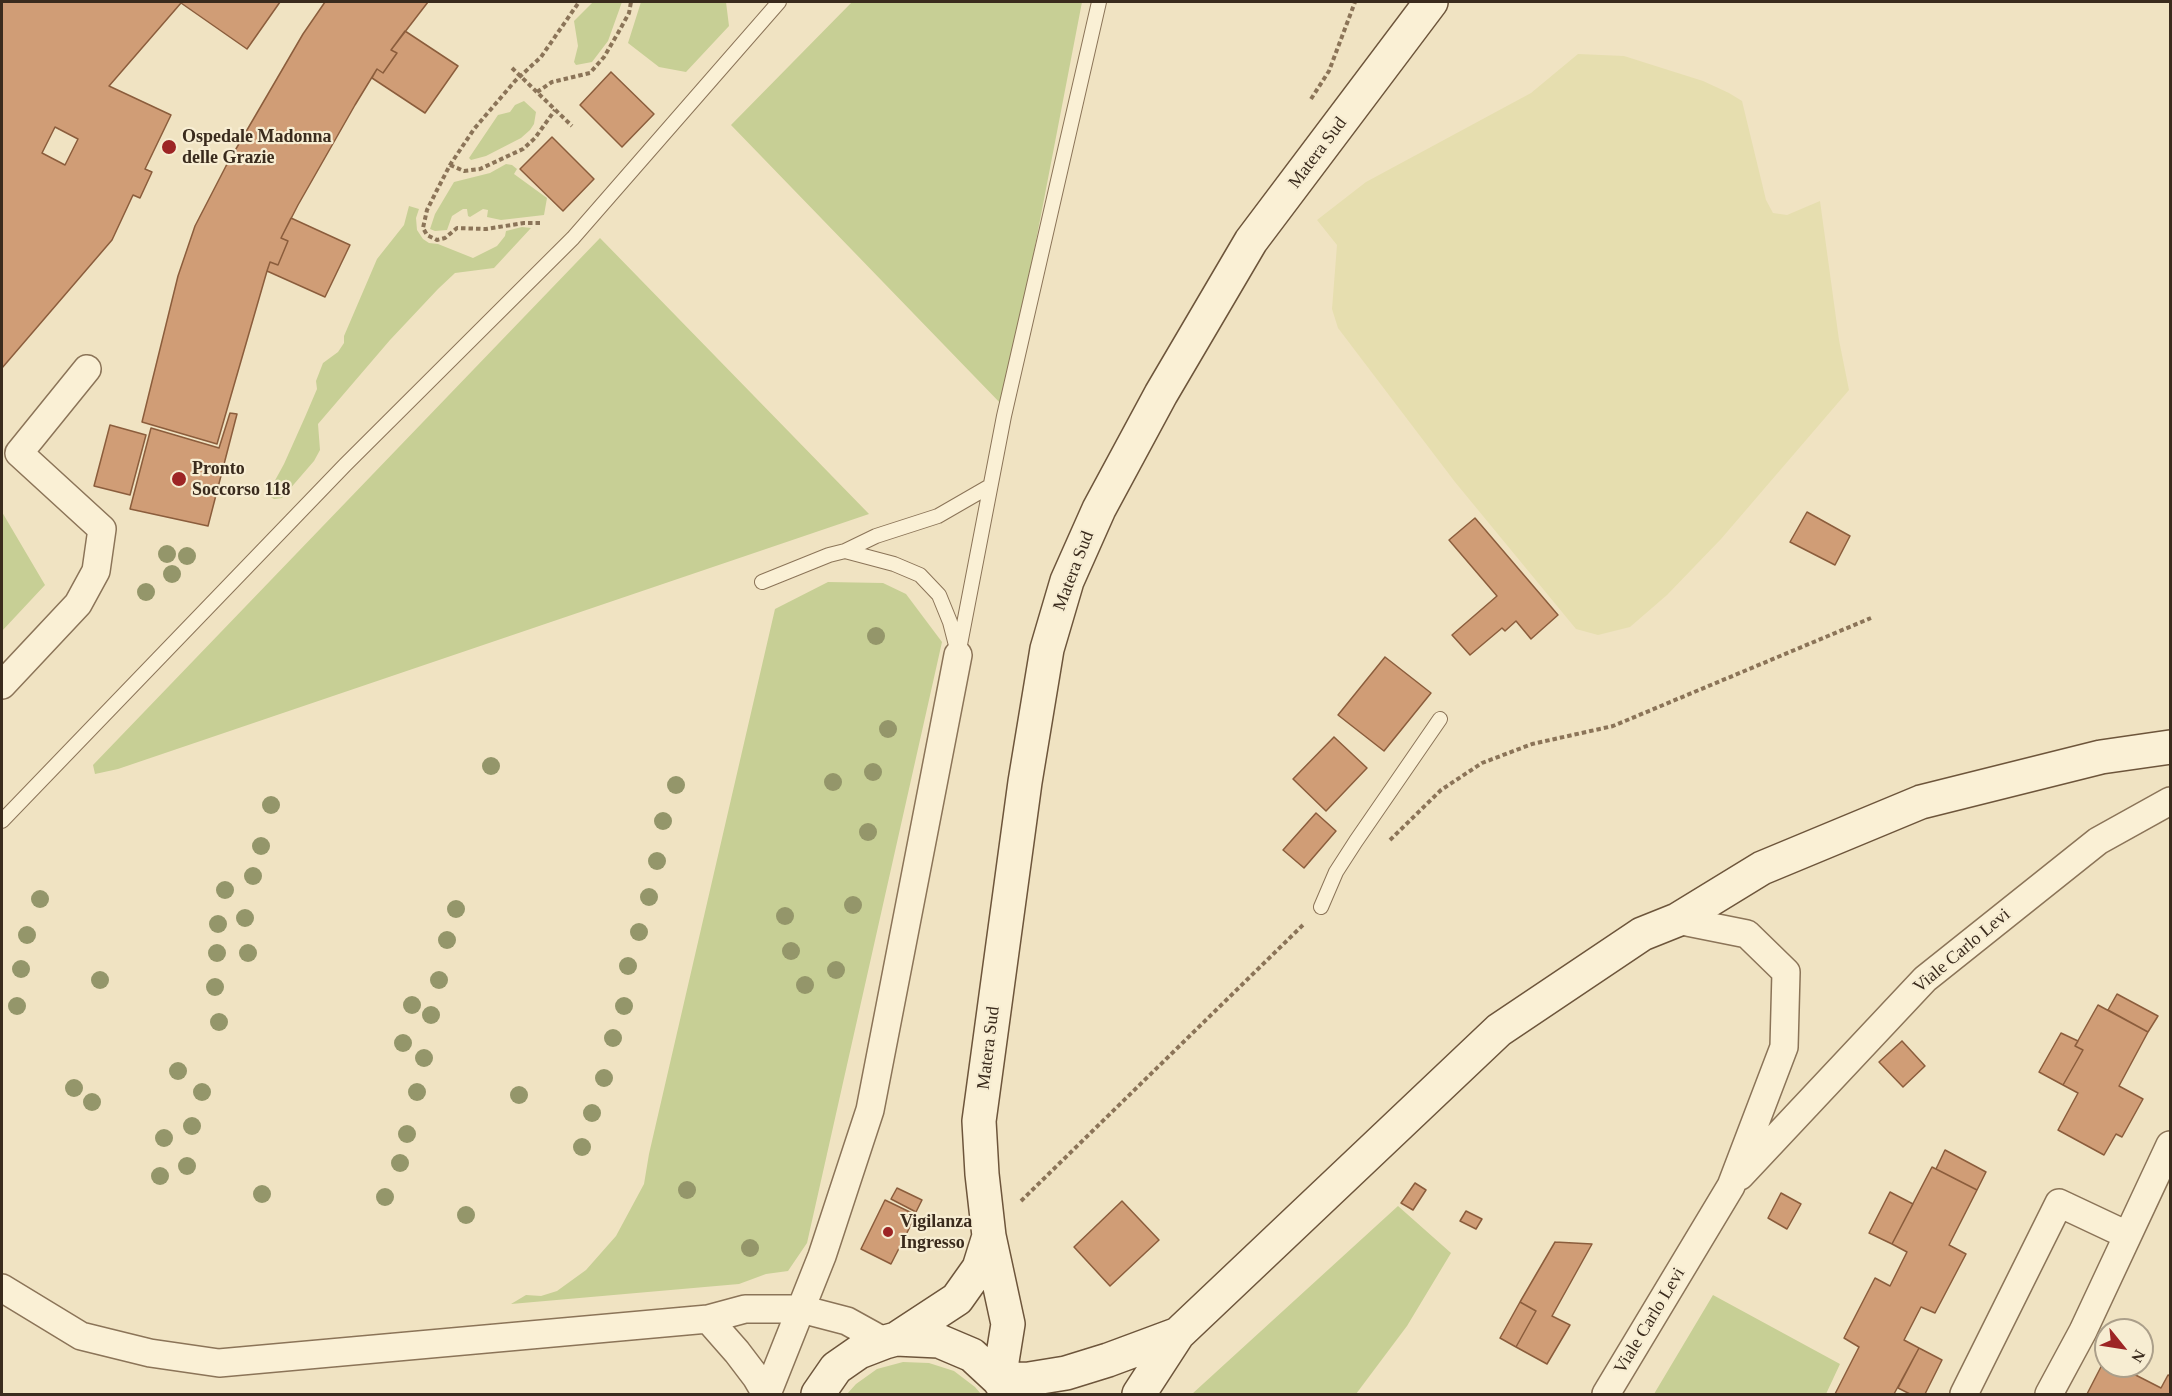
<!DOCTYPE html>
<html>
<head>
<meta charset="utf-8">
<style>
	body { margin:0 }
	#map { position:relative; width:2172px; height:1396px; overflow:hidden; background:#f0e3c2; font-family:"Times New Roman",serif }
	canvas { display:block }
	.frame { position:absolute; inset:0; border:3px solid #3a2b1d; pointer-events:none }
	.north { position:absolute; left:2094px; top:1318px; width:60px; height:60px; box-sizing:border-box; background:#f7edd2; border:2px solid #ab9f8a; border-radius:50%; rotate:120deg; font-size:16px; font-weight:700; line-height:24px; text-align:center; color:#3a2b1d }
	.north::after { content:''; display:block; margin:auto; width:21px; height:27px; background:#9d2525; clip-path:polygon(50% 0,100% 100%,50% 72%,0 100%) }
</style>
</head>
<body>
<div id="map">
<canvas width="2172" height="1396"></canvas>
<div class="frame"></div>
<div class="north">N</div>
</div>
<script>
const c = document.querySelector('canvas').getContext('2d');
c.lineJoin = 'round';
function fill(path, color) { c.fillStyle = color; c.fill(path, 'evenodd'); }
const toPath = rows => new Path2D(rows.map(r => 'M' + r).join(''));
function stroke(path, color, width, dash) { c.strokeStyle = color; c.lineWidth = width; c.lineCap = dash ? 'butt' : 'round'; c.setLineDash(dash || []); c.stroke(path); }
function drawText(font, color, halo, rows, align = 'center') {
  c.font = font + ' "Times New Roman",serif'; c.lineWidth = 4.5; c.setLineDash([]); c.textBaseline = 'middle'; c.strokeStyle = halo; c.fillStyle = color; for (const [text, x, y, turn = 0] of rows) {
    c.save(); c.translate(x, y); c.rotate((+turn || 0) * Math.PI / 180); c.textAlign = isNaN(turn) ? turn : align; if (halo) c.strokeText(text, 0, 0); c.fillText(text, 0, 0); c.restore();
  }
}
fill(toPath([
	[1578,54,1624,56,1703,81,1729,93,1742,101,1766,200,1773,213,1787,215,1820,201,1839,340,1849,390,1721,539,1667,595,1630,627,1598,635,1576,629,1455,482,1338,328,1332,309,1337,245,1317,220,1366,182,1531,93]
]), '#e6deaf');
fill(toPath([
	[593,2,622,2,608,41,592,62,576,65,574,62,578,46,574,21],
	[641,2,726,2,729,26,686,72,659,67,628,43],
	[852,2,1082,2,1004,407,731,125],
	[524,101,536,112,534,124,530,130,521,138,486,156,471,160,469,158,498,115,510,112,515,105],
	[506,164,512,165,517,169,514,174,547,198,544,215,501,220,487,217,488,210,483,209,470,217,468,216,467,209,463,209,452,216,447,230,435,231,430,229,435,214,454,182,490,173],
	[409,206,419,209,416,218,417,230,423,239,429,243,438,244,473,258,497,246,505,236,506,231,522,227,531,228,494,268,455,273,438,289,390,340,318,424,320,450,314,461,282,498,274,499,267,495,284,464,305,417,317,389,316,381,323,363,338,352,344,343,344,336,377,259,404,225],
	[600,238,869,514,118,769,95,774,93,765],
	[2,512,45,585,2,631],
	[828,582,883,583,906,594,942,642,807,1243,788,1271,766,1274,739,1284,511,1304,526,1295,541,1296,557,1291,586,1270,616,1236,644,1184,649,1154,775,609],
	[1398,1206,1451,1253,1407,1326,1356,1394,1192,1394],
	[1713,1295,1840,1364,1826,1394,1654,1394],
	[903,1362,929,1363,954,1371,975,1387,981,1394,847,1394,856,1384,877,1369]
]), '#c7cf95');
const building = toPath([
	[2,2,280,2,247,49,181,3,109,86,171,115,145,169,152,172,140,198,133,195,112,240,2,368,2,2],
	[55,127,78,139,65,165,42,153,55,127],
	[325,2,428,2,391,50,397,53,383,73,377,69,355,105,298,205,281,238,288,241,278,265,270,262,267,271,217,444,142,422,178,276,195,226,226,166,303,34,325,2],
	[405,31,458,66,425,113,372,78,377,69,383,73,397,53,391,50,405,31],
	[611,72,654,114,622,147,580,105,611,72],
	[552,137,594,179,563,211,520,169,552,137],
	[291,218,350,245,325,297,267,271,270,262,278,265,288,241,281,238,291,218],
	[230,413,237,414,208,526,130,509,151,428,219,448,230,413],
	[110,425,146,435,130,495,94,486,110,425],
	[1807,512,1850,536,1835,565,1790,542,1807,512],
	[1475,518,1558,615,1531,639,1516,621,1505,631,1502,628,1470,655,1452,635,1497,596,1449,540,1475,518],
	[1385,657,1431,693,1384,751,1338,715,1385,657],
	[1334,737,1367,768,1326,811,1293,779,1334,737],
	[1316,813,1336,831,1304,868,1283,850,1316,813],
	[2117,994,2158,1016,2148,1032,2108,1010,2117,994],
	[2098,1005,2148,1032,2119,1086,2143,1099,2122,1137,2116,1134,2104,1155,2058,1130,2078,1093,2063,1085,2083,1050,2075,1046,2098,1005],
	[2061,1033,2078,1041,2075,1046,2083,1050,2063,1085,2039,1072,2061,1033],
	[1902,1041,1925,1066,1903,1087,1879,1062,1902,1041],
	[1945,1150,1986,1172,1977,1190,1936,1169,1945,1150],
	[1932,1167,1977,1190,1949,1245,1966,1254,1935,1313,1921,1307,1904,1340,1919,1348,1894,1394,1835,1394,1859,1347,1844,1338,1875,1278,1890,1286,1907,1252,1892,1244,1932,1167],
	[1415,1183,1426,1190,1413,1210,1401,1203,1415,1183],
	[897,1188,922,1200,916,1212,891,1199,897,1188],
	[1890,1192,1913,1204,1892,1244,1869,1233,1890,1192],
	[1781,1193,1801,1204,1787,1229,1768,1218,1781,1193],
	[885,1200,916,1215,891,1264,861,1249,885,1200],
	[1122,1201,1159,1240,1110,1286,1074,1247,1122,1201],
	[1466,1211,1482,1219,1476,1229,1460,1221,1466,1211],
	[1555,1242,1592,1244,1552,1316,1570,1325,1547,1364,1516,1347,1536,1311,1520,1302,1555,1242],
	[1520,1302,1536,1311,1516,1347,1500,1338,1520,1302],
	[1919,1348,1942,1360,1925,1394,1910,1394,1898,1388,1919,1348],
	[2105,1359,2106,1366,2118,1366,2161,1388,2168,1375,2170,1376,2170,1394,2087,1394,2105,1359]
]);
fill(building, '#d09d76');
stroke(building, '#8b5d3c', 1.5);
const lane = toPath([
	[845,551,894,564,920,575,939,595,950,622,957,649],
	[762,582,829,555,845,551,876,536,938,516,990,486],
	[958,655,1004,416,1099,2],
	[2,821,345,465,573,238,779,2],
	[1321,907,1336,872,1356,841,1440,719]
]);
const street = toPath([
	[2,685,78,604,96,571,102,529,19,453,87,369],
	[1740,1176,1925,979,2098,841,2170,801],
	[2,1288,81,1336,150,1353,219,1363,708,1319,745,1309,801,1309,847,1321,885,1342],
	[708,1319,737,1352,756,1377,766,1394],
	[767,1394,822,1256,870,1110,958,655],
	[1606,1394,1731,1186,1784,1047,1786,972,1747,934,1677,920],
	[1964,1394,2059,1203,2127,1235],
	[2049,1394,2083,1331,2170,1145]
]);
const secondary = toPath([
	[896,1339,957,1299,979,1268,989,1236],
	[999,1380,1008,1324,989,1236,982,1174,979,1121,1025,782,1047,649,1067,581,1099,509,1161,394,1251,241,1431,2],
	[999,1380,1029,1379,1066,1373,1108,1360,1178,1334],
	[818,1394,836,1368,859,1352,885,1342,896,1339,939,1341,972,1355,999,1380,1008,1394],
	[1139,1394,1178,1334,1499,1030,1642,934,1677,920,1762,868,1921,802,2101,757,2170,747]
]);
stroke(lane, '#8b7458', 16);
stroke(street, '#8b7458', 30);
stroke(secondary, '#6d553b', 36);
stroke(toPath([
	[512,68,572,126],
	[537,92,552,82,590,73,604,57,618,33,629,13,631,2],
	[1311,99,1329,71,1355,2],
	[450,165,464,171,480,169,523,149,535,138,555,110],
	[540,223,524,223,486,229,457,228,445,238,437,240,427,235,423,228,427,210,437,190,450,165,474,129,515,81,541,57,579,2],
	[1390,840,1441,790,1482,763,1532,744,1613,726,1871,618],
	[1021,1201,1305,923]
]), '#8b7458', 4, [4.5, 3]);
stroke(lane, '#faf0d5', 14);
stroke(street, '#faf0d5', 27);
stroke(secondary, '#faf0d5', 33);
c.fillStyle = '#94966a';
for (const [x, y] of [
	[167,554],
	[187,556],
	[172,574],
	[146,592],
	[876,636],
	[888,729],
	[491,766],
	[873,772],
	[833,782],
	[676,785],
	[271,805],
	[663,821],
	[868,832],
	[261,846],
	[657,861],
	[253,876],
	[225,890],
	[649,897],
	[40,899],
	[853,905],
	[456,909],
	[785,916],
	[245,918],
	[218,924],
	[639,932],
	[27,935],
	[447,940],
	[791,951],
	[217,953],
	[248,953],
	[628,966],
	[21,969],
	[836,970],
	[100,980],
	[439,980],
	[805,985],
	[215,987],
	[412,1005],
	[17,1006],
	[624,1006],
	[431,1015],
	[219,1022],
	[613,1038],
	[403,1043],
	[424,1058],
	[178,1071],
	[604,1078],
	[74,1088],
	[202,1092],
	[417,1092],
	[519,1095],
	[92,1102],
	[592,1113],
	[192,1126],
	[407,1134],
	[164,1138],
	[582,1147],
	[400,1163],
	[187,1166],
	[160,1176],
	[687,1190],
	[262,1194],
	[385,1197],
	[466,1215],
	[750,1248]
]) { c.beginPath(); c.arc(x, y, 9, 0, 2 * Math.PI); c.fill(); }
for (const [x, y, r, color] of [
	[169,147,8,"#9d2525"],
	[179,479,8,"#9d2525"],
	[888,1232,6,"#9d2525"]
]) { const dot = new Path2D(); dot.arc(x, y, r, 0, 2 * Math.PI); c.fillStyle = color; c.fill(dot); stroke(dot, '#f7edd2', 2); }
drawText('bold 18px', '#3a2b1d', '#f7edd2', [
	["Ospedale Madonna",182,137],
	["delle Grazie",182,158],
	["Pronto",192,469],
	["Soccorso 118",192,490],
	["Vigilanza",900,1222],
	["Ingresso",900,1243]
], 'left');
drawText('18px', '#3a2b1d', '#f7edd2', [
	["Matera Sud",1318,153,-53],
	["Matera Sud",1074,571,-69],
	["Viale Carlo Levi",1962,951,-40],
	["Matera Sud",989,1048,-83],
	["Viale Carlo Levi",1650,1321,-59]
]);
</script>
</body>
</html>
